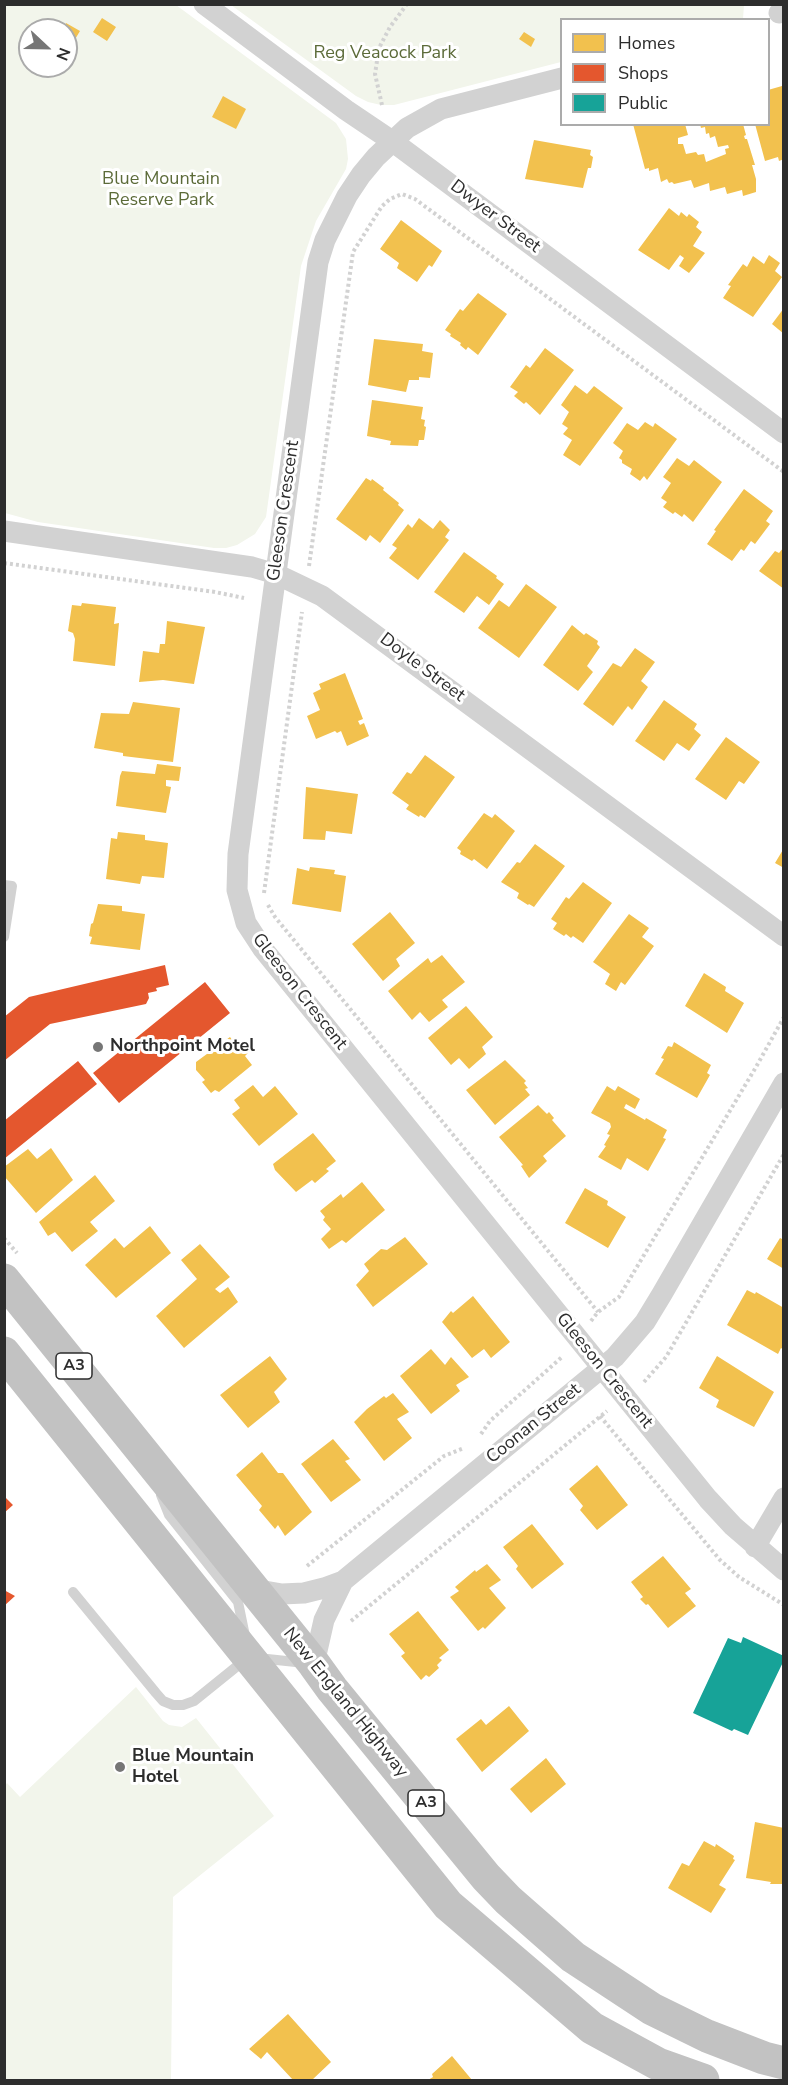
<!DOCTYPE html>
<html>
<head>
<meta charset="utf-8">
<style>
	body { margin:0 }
	#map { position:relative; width:788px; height:2085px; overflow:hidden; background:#fff; font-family:"Nunito Sans",sans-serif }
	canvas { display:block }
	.frame { position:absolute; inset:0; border:6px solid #2d2d2d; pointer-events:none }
	.legend { position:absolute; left:560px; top:18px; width:210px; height:108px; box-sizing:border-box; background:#fff; border:2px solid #ababab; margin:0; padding:8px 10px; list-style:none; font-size:18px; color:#2d2d2d }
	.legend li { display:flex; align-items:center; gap:12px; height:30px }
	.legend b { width:30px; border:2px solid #ababab }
	.north { position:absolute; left:18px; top:18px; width:60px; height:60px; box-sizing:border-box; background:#fff; border:2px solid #ababab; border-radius:50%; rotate:112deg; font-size:16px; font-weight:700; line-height:24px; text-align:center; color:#2d2d2d }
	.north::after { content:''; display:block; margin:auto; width:21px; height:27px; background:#767676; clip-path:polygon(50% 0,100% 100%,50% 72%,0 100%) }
</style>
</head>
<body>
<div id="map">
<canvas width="788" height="2085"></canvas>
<div class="frame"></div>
<ul class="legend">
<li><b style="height:16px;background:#f2c14e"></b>Homes</li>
<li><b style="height:16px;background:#e4572e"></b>Shops</li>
<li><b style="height:16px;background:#17a398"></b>Public</li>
</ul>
<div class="north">N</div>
</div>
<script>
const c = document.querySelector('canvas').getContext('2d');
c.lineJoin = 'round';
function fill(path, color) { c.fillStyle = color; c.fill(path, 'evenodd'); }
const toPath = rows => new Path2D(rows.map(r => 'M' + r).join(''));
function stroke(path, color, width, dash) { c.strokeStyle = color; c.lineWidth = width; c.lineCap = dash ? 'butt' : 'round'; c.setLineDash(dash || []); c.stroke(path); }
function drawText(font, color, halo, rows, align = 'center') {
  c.font = font + ' "Nunito Sans",sans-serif'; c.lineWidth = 6; c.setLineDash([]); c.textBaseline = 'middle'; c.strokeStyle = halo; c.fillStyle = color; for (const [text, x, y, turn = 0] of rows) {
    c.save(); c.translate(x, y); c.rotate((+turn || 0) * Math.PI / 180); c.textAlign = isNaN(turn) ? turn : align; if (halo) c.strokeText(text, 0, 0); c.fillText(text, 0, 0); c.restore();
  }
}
fill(toPath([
	[4,5,176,5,336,123,346,139,348,159,346,169,316,221,301,266,266,517,255,534,237,545,226,548,214,548,38,522,5,513],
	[30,30,66,30,66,66,30,66],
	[231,5,744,5,743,19,562,20,561,62,394,105,381,105,368,102,356,96],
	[136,1687,163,1721,169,1725,182,1727,196,1718,274,1816,173,1897,171,2080,5,2080,5,1786,7,1783,20,1797]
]), '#f2f5eb');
fill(toPath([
	[102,18,116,27,107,41,93,32],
	[66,23,80,31,71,46,66,43,66,30,62,30],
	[524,32,535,39,531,47,519,39],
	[782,86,784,159,779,161,778,157,765,161,755,124,768,124,768,90],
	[223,96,246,109,236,129,212,117],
	[633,124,685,124,688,135,678,138,678,144,683,144,686,154,696,152,698,155,704,154,706,162,726,154,725,149,729,148,728,145,718,147,715,136,710,138,709,133,706,134,705,127,701,128,700,124,743,124,746,135,744,136,745,139,747,139,755,165,752,165,756,179,756,192,743,196,742,190,727,194,725,187,710,191,709,183,694,188,691,180,674,184,672,182,669,183,667,179,661,182,658,168,649,171,649,168,645,169],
	[534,140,591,150,590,155,593,157,591,168,588,168,583,188,525,179],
	[669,208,679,216,681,212,687,217,689,214,699,222,696,227,702,232,693,246,705,253,689,273,679,266,684,258,680,255,669,270,638,250],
	[401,220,442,251,432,267,429,265,417,282,397,268,399,263,380,249],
	[769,255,780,263,775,271,782,277,753,317,723,298,731,286,728,285,743,264,747,267,753,256,764,264],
	[478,293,507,314,478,355,468,347,466,350,460,345,461,343,450,336,451,334,445,330,460,309,463,311],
	[784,308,784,334,772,324],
	[374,339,423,344,422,351,433,353,430,378,419,377,419,380,409,380,406,392,368,385],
	[545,348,574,370,540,415,526,402,524,404,514,396,518,392,510,387,526,365,530,368],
	[575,385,587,394,594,386,623,408,580,466,563,455,572,440,563,434,568,428,562,424,569,412,561,405],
	[372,400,423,407,421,419,425,420,424,426,426,427,424,440,419,440,418,446,390,445,391,441,367,436],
	[645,422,653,427,655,423,677,439,647,480,644,476,640,481,630,474,632,469,622,463,622,460,619,458,623,451,613,443,627,423,638,430],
	[677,458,689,466,694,460,722,482,693,522,684,514,682,517,675,512,673,514,663,507,667,502,661,498,671,483,663,477],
	[366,478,371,481,372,479,384,488,383,490,399,503,398,505,404,510,380,543,370,535,366,541,336,519],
	[744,489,773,511,766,521,770,524,755,544,751,541,744,551,741,549,732,561,707,544,716,531,714,530],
	[419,518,433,529,440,520,450,530,445,537,449,540,418,580,389,558,397,548,392,545,408,524,412,528],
	[784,547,784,589,759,571,775,551,779,553],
	[464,552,497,576,496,578,504,584,489,605,477,596,464,613,434,592],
	[526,584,557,607,519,658,478,628,499,600,509,607],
	[82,603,116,607,114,624,119,623,115,666,73,661,75,639,73,633,68,631,72,605,81,606],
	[167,621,205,627,194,684,163,680,139,682,143,651,159,653,160,644,165,644],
	[572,625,584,635,586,633,598,641,597,644,600,647,587,666,593,672,578,691,543,665],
	[635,648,655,662,641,681,648,687,632,710,628,706,613,726,583,704,613,663,621,667],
	[345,673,363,719,358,721,360,725,364,723,369,736,347,746,341,731,337,733,335,731,316,739,307,716,320,710,313,693,321,689,319,684],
	[664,700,697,724,694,729,701,735,689,751,677,743,664,761,635,741],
	[133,702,180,708,173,762,123,756,123,753,94,748,101,713,129,714],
	[726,737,760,762,744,784,739,781,726,800,695,779],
	[425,755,455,777,425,818,420,815,419,817,406,809,409,805,392,793,407,772,411,774],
	[157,764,181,767,179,781,166,780,166,786,171,787,166,813,116,806,120,776,122,771,155,774],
	[306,787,358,794,352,834,326,831,325,840,303,839],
	[484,813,492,818,495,814,515,831,487,869,474,859,472,861,460,854,461,851,457,848],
	[118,832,145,835,145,840,168,843,164,878,142,876,140,884,106,879,111,838,117,839],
	[535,844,565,866,534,907,529,904,528,905,517,898,519,893,501,882,517,862,520,863],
	[784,848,784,868,775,863],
	[310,867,335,870,334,874,346,876,341,912,292,904,297,868,309,871],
	[583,882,612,903,583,943,573,936,571,938,566,934,564,936,553,929,557,923,551,919,566,897,569,899],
	[98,904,122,906,122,911,145,914,140,950,90,944,92,937,89,936,91,924,93,923],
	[390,912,415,943,396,959,400,966,383,981,352,944],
	[629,914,649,928,642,937,654,946,625,985,621,982,616,991,605,984,610,974,593,962],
	[442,955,465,982,442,1000,448,1007,429,1022,420,1012,412,1020,388,991,428,958,431,963],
	[704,973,726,987,725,991,744,1003,727,1033,685,1006],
	[466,1006,493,1037,482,1047,486,1054,469,1069,459,1058,451,1065,428,1038],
	[230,1037,236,1045,241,1041,249,1052,245,1056,252,1065,219,1092,215,1090,211,1093,202,1082,205,1080,196,1070,196,1062],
	[674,1042,711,1065,707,1073,710,1075,697,1098,655,1074,664,1059,661,1058,668,1046,672,1047],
	[505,1060,526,1081,524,1083,528,1088,525,1089,530,1095,495,1125,466,1090],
	[253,1085,263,1097,275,1086,298,1114,259,1146,232,1114,240,1108,234,1100],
	[607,1086,615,1091,618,1086,640,1099,635,1109,626,1104,624,1108,645,1120,646,1118,667,1130,663,1138,666,1139,648,1171,627,1158,621,1170,598,1157,606,1146,604,1145,610,1135,607,1134,611,1127,610,1123,591,1113],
	[538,1105,547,1114,549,1112,554,1118,552,1120,566,1136,543,1156,547,1161,529,1178,521,1166,523,1165,499,1137],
	[313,1133,336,1161,326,1169,329,1171,315,1183,312,1180,296,1192,275,1170,273,1164],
	[51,1148,73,1180,36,1213,4,1176,4,1167,28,1149,37,1159],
	[95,1175,115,1201,90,1222,98,1231,72,1252,55,1232,48,1236,39,1222],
	[362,1182,385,1210,346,1243,342,1240,329,1249,321,1239,331,1229,323,1220,325,1217,320,1211,341,1194,343,1198],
	[585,1188,608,1201,607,1205,626,1217,608,1248,565,1223],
	[150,1226,171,1253,116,1298,85,1265,115,1238,124,1248],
	[405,1237,428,1264,373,1307,356,1285,369,1271,364,1264,381,1249,387,1250],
	[780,1238,784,1240,784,1269,767,1259],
	[200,1244,230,1277,215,1289,220,1293,228,1287,238,1302,184,1348,156,1316,197,1279,181,1260],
	[747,1290,755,1294,756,1292,784,1308,784,1350,781,1348,778,1354,727,1325],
	[473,1296,510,1342,491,1358,484,1349,472,1358,442,1322,451,1311,453,1313],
	[431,1349,445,1365,451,1357,469,1377,456,1385,460,1391,431,1414,400,1376],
	[270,1356,287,1379,274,1392,280,1402,248,1428,220,1395],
	[717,1356,774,1392,754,1427,716,1407,719,1400,699,1388],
	[393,1393,409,1412,397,1419,412,1438,384,1461,354,1422,367,1409,384,1396,386,1398],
	[333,1439,350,1459,345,1461,361,1480,331,1502,301,1464],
	[262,1452,278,1473,283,1473,312,1512,285,1536,278,1525,275,1529,259,1510,262,1506,236,1475],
	[597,1465,628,1505,597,1530,580,1510,583,1506,569,1489],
	[532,1524,564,1564,532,1589,516,1569,518,1566,503,1547],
	[663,1556,691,1589,685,1593,696,1606,668,1628,648,1604,646,1605,640,1599,643,1597,631,1582],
	[487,1564,501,1580,489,1588,506,1608,485,1629,483,1627,478,1631,450,1597,459,1591,455,1587,475,1570,476,1572],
	[418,1611,449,1650,439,1658,442,1660,437,1665,439,1668,429,1677,426,1675,421,1680,401,1656,405,1653,389,1634],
	[509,1706,529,1731,482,1772,456,1739,481,1719,486,1725],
	[546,1758,566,1784,531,1813,510,1789],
	[755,1822,784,1828,784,1884,770,1884,771,1882,746,1878],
	[704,1841,715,1847,716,1844,734,1856,733,1859,735,1860,719,1885,726,1889,711,1913,668,1888,682,1863,689,1866],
	[288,2014,331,2062,312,2080,293,2080,267,2052,261,2059,249,2049],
	[452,2056,472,2080,428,2080,433,2077,432,2074]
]), '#f2c14e');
fill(toPath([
	[165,965,169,985,156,988,157,991,148,993,149,998,146,1004,50,1024,4,1061,4,1017,29,997],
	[205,982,230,1013,119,1103,93,1073],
	[78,1061,97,1084,4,1159,4,1121],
	[4,1496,13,1505,4,1513],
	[4,1590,15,1596,4,1606]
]), '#e4572e');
fill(toPath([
	[743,1637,784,1656,784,1660,748,1735,734,1729,732,1731,693,1713,728,1638,741,1643]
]), '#17a398');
stroke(toPath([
	[382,105,375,74,379,48,390,27,407,4],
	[4,563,215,592,244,598],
	[309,566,353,252,382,206,390,199,402,194,415,199,784,472],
	[264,893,302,612],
	[268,905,275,917,598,1312],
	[4,1238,17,1253],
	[591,1321,598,1312,619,1297,756,1067,784,1017],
	[644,1382,666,1357,784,1154],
	[600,1416,720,1560,739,1577,784,1605],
	[481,1434,490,1421,562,1357],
	[307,1566,444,1456,464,1448],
	[351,1621,607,1411]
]), '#d2d2d2', 4, [3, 3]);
stroke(toPath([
	[4,885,12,886,4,937],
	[161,1495,169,1515,238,1602,245,1636],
	[73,1592,156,1693,163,1701,173,1705,183,1705,194,1701,246,1659],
	[258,1658,305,1663]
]), '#d2d2d2', 10);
stroke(toPath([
	[204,4,346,110,392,141,784,433],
	[779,13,784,12],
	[562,78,441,109,407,128,376,157,361,175,347,196,325,240,318,262,238,854,237,890,246,923,263,949,708,1499,733,1526,784,1570],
	[4,531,252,567,276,574,322,596,784,936],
	[755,1547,784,1498],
	[253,1589,282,1594,304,1593,324,1588,343,1581,615,1357,645,1322,662,1294,784,1083],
	[314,1664,324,1620,343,1581]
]), '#d2d2d2', 21);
stroke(toPath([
	[4,1280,314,1664,332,1689,486,1877,508,1900,573,1957,652,2009,707,2036,764,2058,784,2063],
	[4,1353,448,1905,592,2028,658,2064,703,2080]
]), '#c2c2c2', 33);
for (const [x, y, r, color] of [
	[98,1047,6,"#767676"],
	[120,1767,6,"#767676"]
]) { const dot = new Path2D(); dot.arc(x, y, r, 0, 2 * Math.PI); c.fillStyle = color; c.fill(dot); stroke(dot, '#fff', 2); }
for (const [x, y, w] of [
	[74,1366,36],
	[426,1803,36]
]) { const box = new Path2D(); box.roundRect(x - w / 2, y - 13, w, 26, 4.5); c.fillStyle = '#fff'; c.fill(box); stroke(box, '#2d2d2d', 1.5); }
drawText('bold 16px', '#2d2d2d', null, [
	["A3",74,1366],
	["A3",426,1803]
]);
drawText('18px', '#5c6b39', '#fff', [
	["Reg Veacock Park",385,54],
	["Blue Mountain",161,180],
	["Reserve Park",161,201]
]);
drawText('18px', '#2d2d2d', '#fff', [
	["Dwyer Street",495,217,37],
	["Gleeson Crescent",284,511,-82],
	["Doyle Street",422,668,37],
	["Gleeson Crescent",299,992,52],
	["Gleeson Crescent",604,1371,51],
	["Coonan Street",534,1424,-39],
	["New England Highway",345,1703,51]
]);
drawText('bold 18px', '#2d2d2d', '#fff', [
	["Northpoint Motel",110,1047],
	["Blue Mountain",132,1757],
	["Hotel",132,1778]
], 'left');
</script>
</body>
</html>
